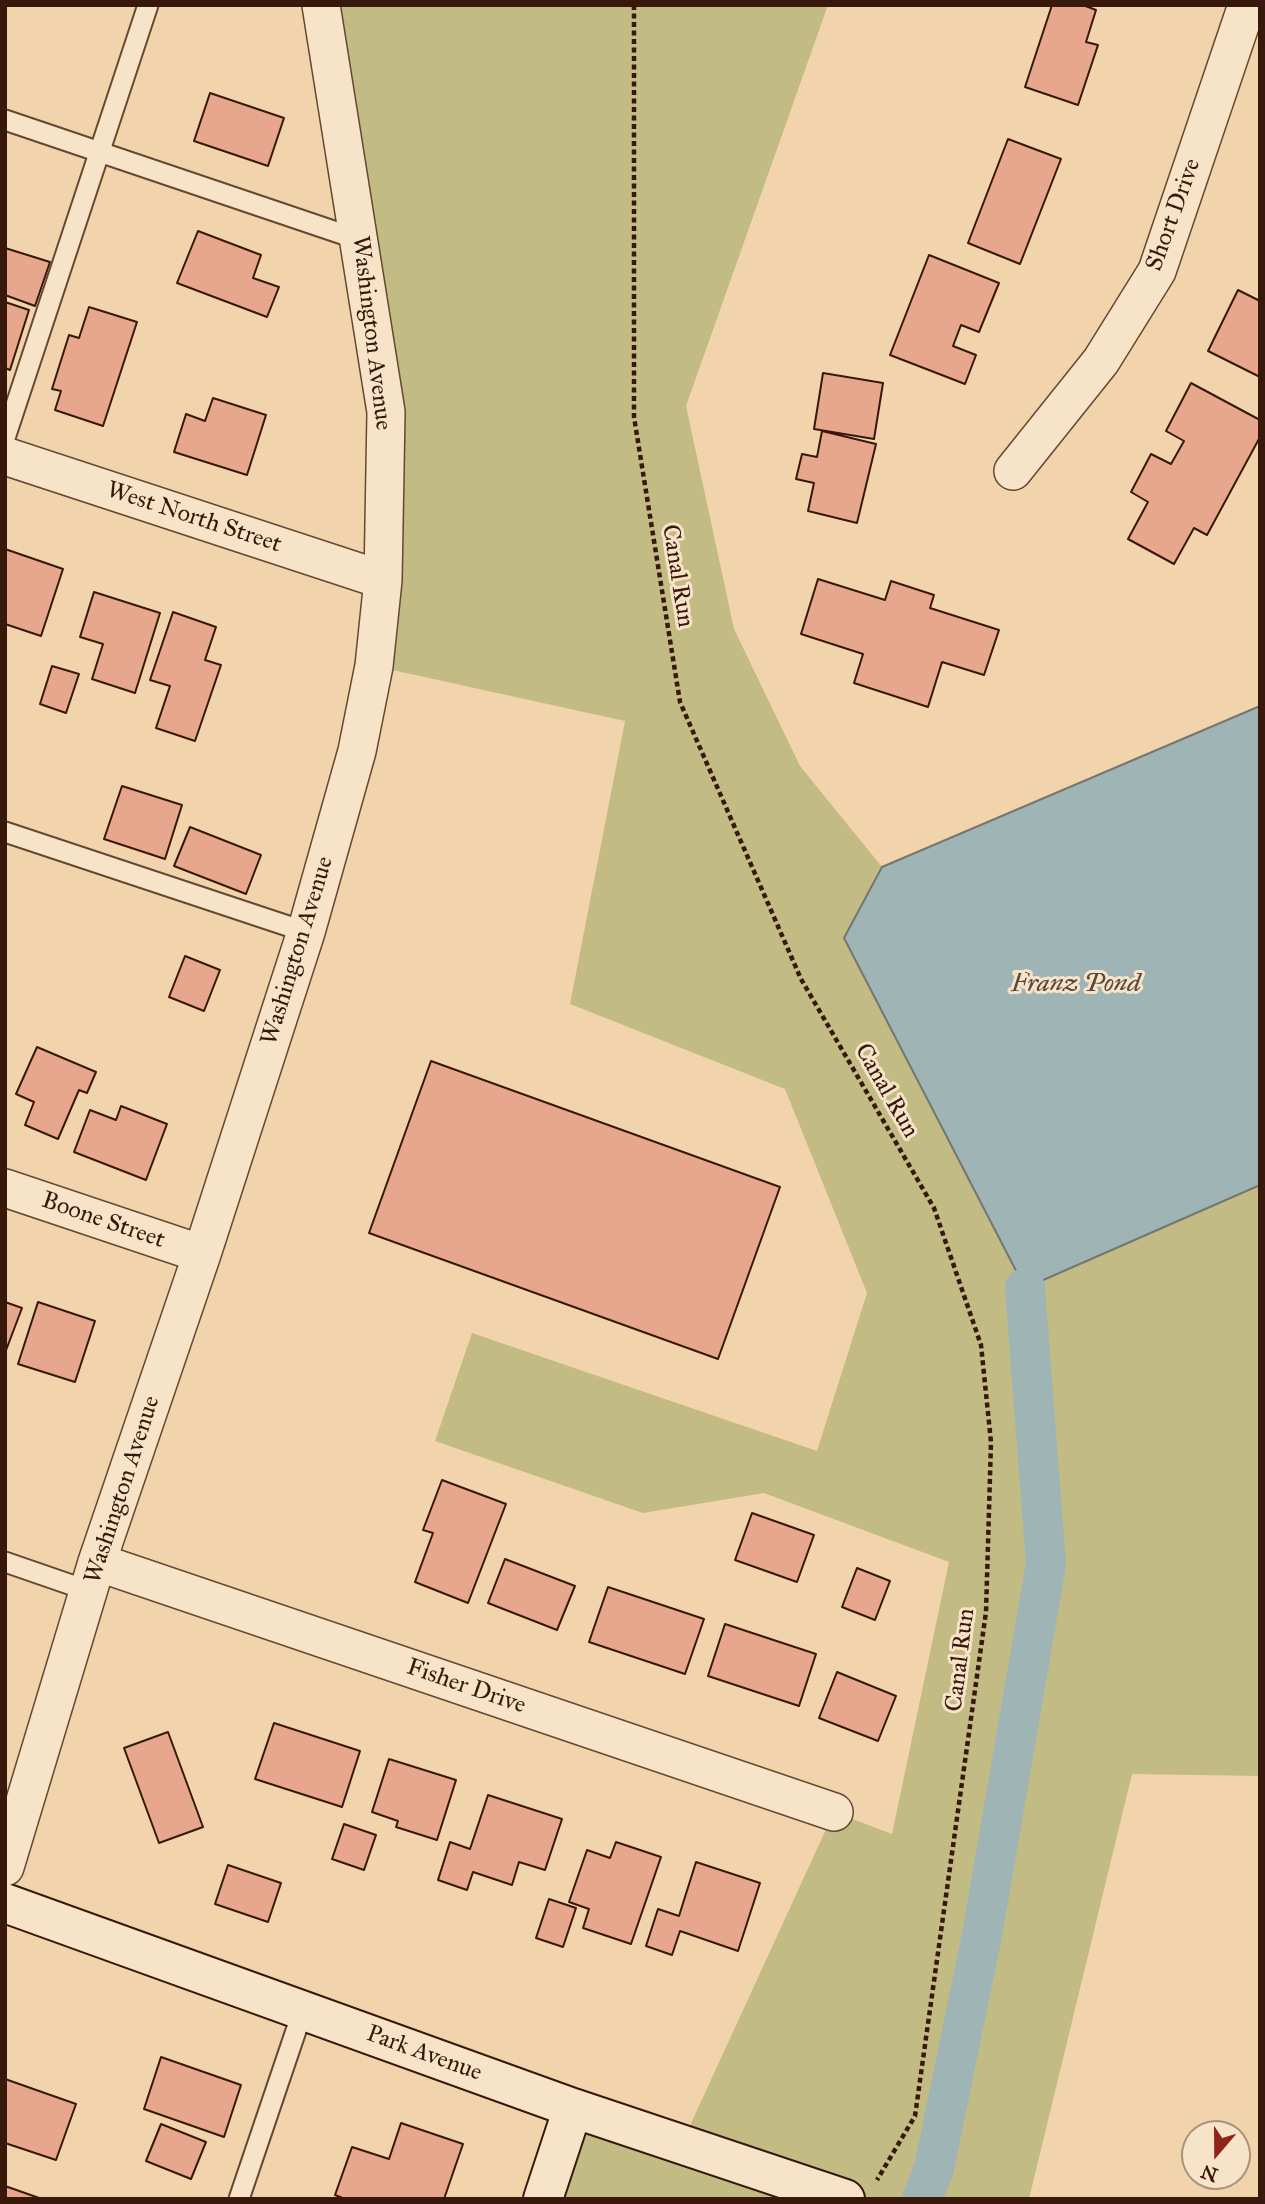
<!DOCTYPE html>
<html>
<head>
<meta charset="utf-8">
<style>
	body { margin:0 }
	#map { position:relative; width:1265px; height:2204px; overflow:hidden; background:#f1d4ab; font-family:"IM FELL Great Primer",serif }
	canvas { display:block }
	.frame { position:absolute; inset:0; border:7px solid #38180a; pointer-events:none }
	.north { position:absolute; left:1181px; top:2120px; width:70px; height:70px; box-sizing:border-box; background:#f6e3c8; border:2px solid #aa927c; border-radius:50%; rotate:200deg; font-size:19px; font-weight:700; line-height:28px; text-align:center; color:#38180a }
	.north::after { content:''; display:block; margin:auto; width:24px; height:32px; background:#8f2418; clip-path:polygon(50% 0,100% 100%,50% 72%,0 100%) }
</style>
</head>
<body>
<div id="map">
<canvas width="1265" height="2204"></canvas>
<div class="frame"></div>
<div class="north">N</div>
</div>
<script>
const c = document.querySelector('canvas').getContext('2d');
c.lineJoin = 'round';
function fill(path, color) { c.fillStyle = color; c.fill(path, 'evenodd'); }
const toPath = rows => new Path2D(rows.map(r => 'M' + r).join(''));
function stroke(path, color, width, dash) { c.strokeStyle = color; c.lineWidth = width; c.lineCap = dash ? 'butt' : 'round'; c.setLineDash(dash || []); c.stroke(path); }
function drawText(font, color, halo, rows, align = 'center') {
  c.font = font + ' "IM FELL Great Primer",serif'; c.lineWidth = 6; c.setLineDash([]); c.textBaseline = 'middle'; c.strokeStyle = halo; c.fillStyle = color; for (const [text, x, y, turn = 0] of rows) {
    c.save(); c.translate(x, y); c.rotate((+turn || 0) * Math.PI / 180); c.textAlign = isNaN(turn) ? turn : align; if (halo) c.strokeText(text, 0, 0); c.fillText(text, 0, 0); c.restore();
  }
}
fill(toPath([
	[321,5,828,5,686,406,734,629,800,766,882,867,844,939,1025,1288,1260,1185,1260,1776,1132,1774,1029,2199,543,2199,573,2108,682,2143,834,1812,892,1834,949,1562,764,1493,643,1513,435,1441,472,1333,817,1451,867,1293,785,1089,570,1004,625,721,374,666,386,412]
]), '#c2bb83');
const water = toPath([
	[1260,706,1260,1185,1025,1288,844,938,882,867,1260,706]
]);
fill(water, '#9fb5b5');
stroke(water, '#767671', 2);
stroke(toPath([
	[922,2199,934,2168,982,1935,1046,1564,1025,1288]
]), '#9fb5b5', 40);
const building = toPath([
	[1052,5,1083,5,1096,10,1086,42,1098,45,1078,105,1025,87,1052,5],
	[210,93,284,118,268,166,194,141,210,93],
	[1008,139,1061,159,1020,264,968,243,1008,139],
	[198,231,261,255,253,278,279,287,267,317,177,283,198,231],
	[5,248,50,262,35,306,5,295,5,248],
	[929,255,999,283,979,332,961,325,953,346,976,355,965,384,890,355,929,255],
	[1238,290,1260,301,1260,377,1208,351,1238,290],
	[5,302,29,310,10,370,5,368,5,302],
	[89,307,137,322,103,426,55,410,61,391,52,389,69,335,79,338,89,307],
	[823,373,883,383,874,439,814,429,823,373],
	[1191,383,1260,420,1260,437,1207,535,1194,528,1174,564,1128,539,1148,502,1131,492,1151,454,1171,464,1184,441,1166,431,1191,383],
	[213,398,266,415,247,475,174,452,186,414,205,421,213,398],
	[822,431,876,444,857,523,808,511,814,483,796,479,802,454,817,457,822,431],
	[5,549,63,569,41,636,5,624,5,549],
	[818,579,885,600,891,581,934,595,930,608,999,630,984,675,942,662,928,707,854,683,863,654,801,634,818,579],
	[94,592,160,613,135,693,92,679,103,644,80,637,94,592],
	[173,612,216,627,205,660,221,665,195,741,156,728,170,686,150,680,173,612],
	[52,666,79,674,66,713,40,704,52,666],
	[122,786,182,805,165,859,104,839,122,786],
	[190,827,261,855,246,894,174,866,190,827],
	[185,956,220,970,204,1011,169,997,185,956],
	[37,1047,96,1072,87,1093,79,1090,58,1139,25,1125,34,1102,16,1094,37,1047],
	[431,1061,780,1187,718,1359,369,1233,431,1061],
	[121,1106,167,1124,146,1180,74,1152,90,1110,116,1120,121,1106],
	[5,1302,22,1308,5,1353,5,1302],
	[38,1302,95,1321,75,1382,18,1364,38,1302],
	[442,1480,506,1504,468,1603,415,1582,433,1533,423,1530,442,1480],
	[752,1513,814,1535,797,1582,735,1560,752,1513],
	[505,1559,575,1586,557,1630,488,1603,505,1559],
	[857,1568,890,1581,875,1620,842,1607,857,1568],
	[608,1587,704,1619,685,1674,589,1642,608,1587],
	[725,1624,816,1654,799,1706,708,1676,725,1624],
	[837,1672,896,1696,878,1741,819,1718,837,1672],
	[274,1723,360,1751,342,1807,255,1779,274,1723],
	[168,1732,203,1827,159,1843,124,1748,168,1732],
	[389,1759,456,1780,437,1840,396,1827,398,1821,372,1812,389,1759],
	[488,1795,562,1819,545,1870,519,1862,512,1885,473,1872,467,1890,438,1880,450,1842,470,1849,488,1795],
	[344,1824,376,1835,364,1870,332,1859,344,1824],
	[616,1842,661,1857,631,1944,583,1928,589,1909,569,1902,587,1850,610,1858,616,1842],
	[696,1862,760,1883,738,1951,680,1931,672,1955,646,1946,658,1909,679,1916,696,1862],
	[228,1865,281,1883,268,1922,215,1904,228,1865],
	[549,1899,576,1908,563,1947,536,1938,549,1899],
	[161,2057,241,2085,224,2137,144,2109,161,2057],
	[5,2079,76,2104,56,2160,5,2143,5,2079],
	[401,2123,463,2144,444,2199,345,2199,335,2195,352,2147,389,2159,401,2123],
	[161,2124,206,2142,191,2179,146,2161,161,2124],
	[5,2186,42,2199,5,2199,5,2186]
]);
fill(building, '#e7a78c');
stroke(building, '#38180a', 2);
const lane = toPath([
	[5,120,360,240],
	[5,438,148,5],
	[5,832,306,932],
	[5,1562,89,1591],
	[239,2199,303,2010]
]);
const street = toPath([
	[5,456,383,580],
	[1013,471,1101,361,1157,271,1247,5],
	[5,1188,202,1254],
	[97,1562,834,1812],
	[5,1867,97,1562,202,1254,306,932,357,751,374,666,383,580,386,412,321,5]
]);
const secondary = toPath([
	[5,1903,573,2108,845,2199],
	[543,2199,573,2108]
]);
stroke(lane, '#664732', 23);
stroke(street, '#664732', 40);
stroke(secondary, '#38180a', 42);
stroke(toPath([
	[634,5,634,417,680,702,801,979,934,1208,981,1345,991,1442,986,1612,915,2116,877,2180]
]), '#38180a', 4.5, [5, 3.5]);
stroke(lane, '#f6e3c8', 19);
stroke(street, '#f6e3c8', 37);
stroke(secondary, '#f6e3c8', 38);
drawText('24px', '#38180a', '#f6e3c8', [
	["Short Drive",1174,215,-70],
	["Washington Avenue",371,333,83],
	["West North Street",194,518,18],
	["Canal Run",677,576,81],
	["Washington Avenue",298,951,-73],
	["Canal Run",886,1091,60],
	["Boone Street",103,1221,19],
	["Washington Avenue",123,1490,-72],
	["Canal Run",961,1660,-83],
	["Fisher Drive",466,1687,19],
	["Park Avenue",424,2054,20]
]);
drawText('italic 26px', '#57473d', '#f6e3c8', [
	["Franz Pond",1076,985]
]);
</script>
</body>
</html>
